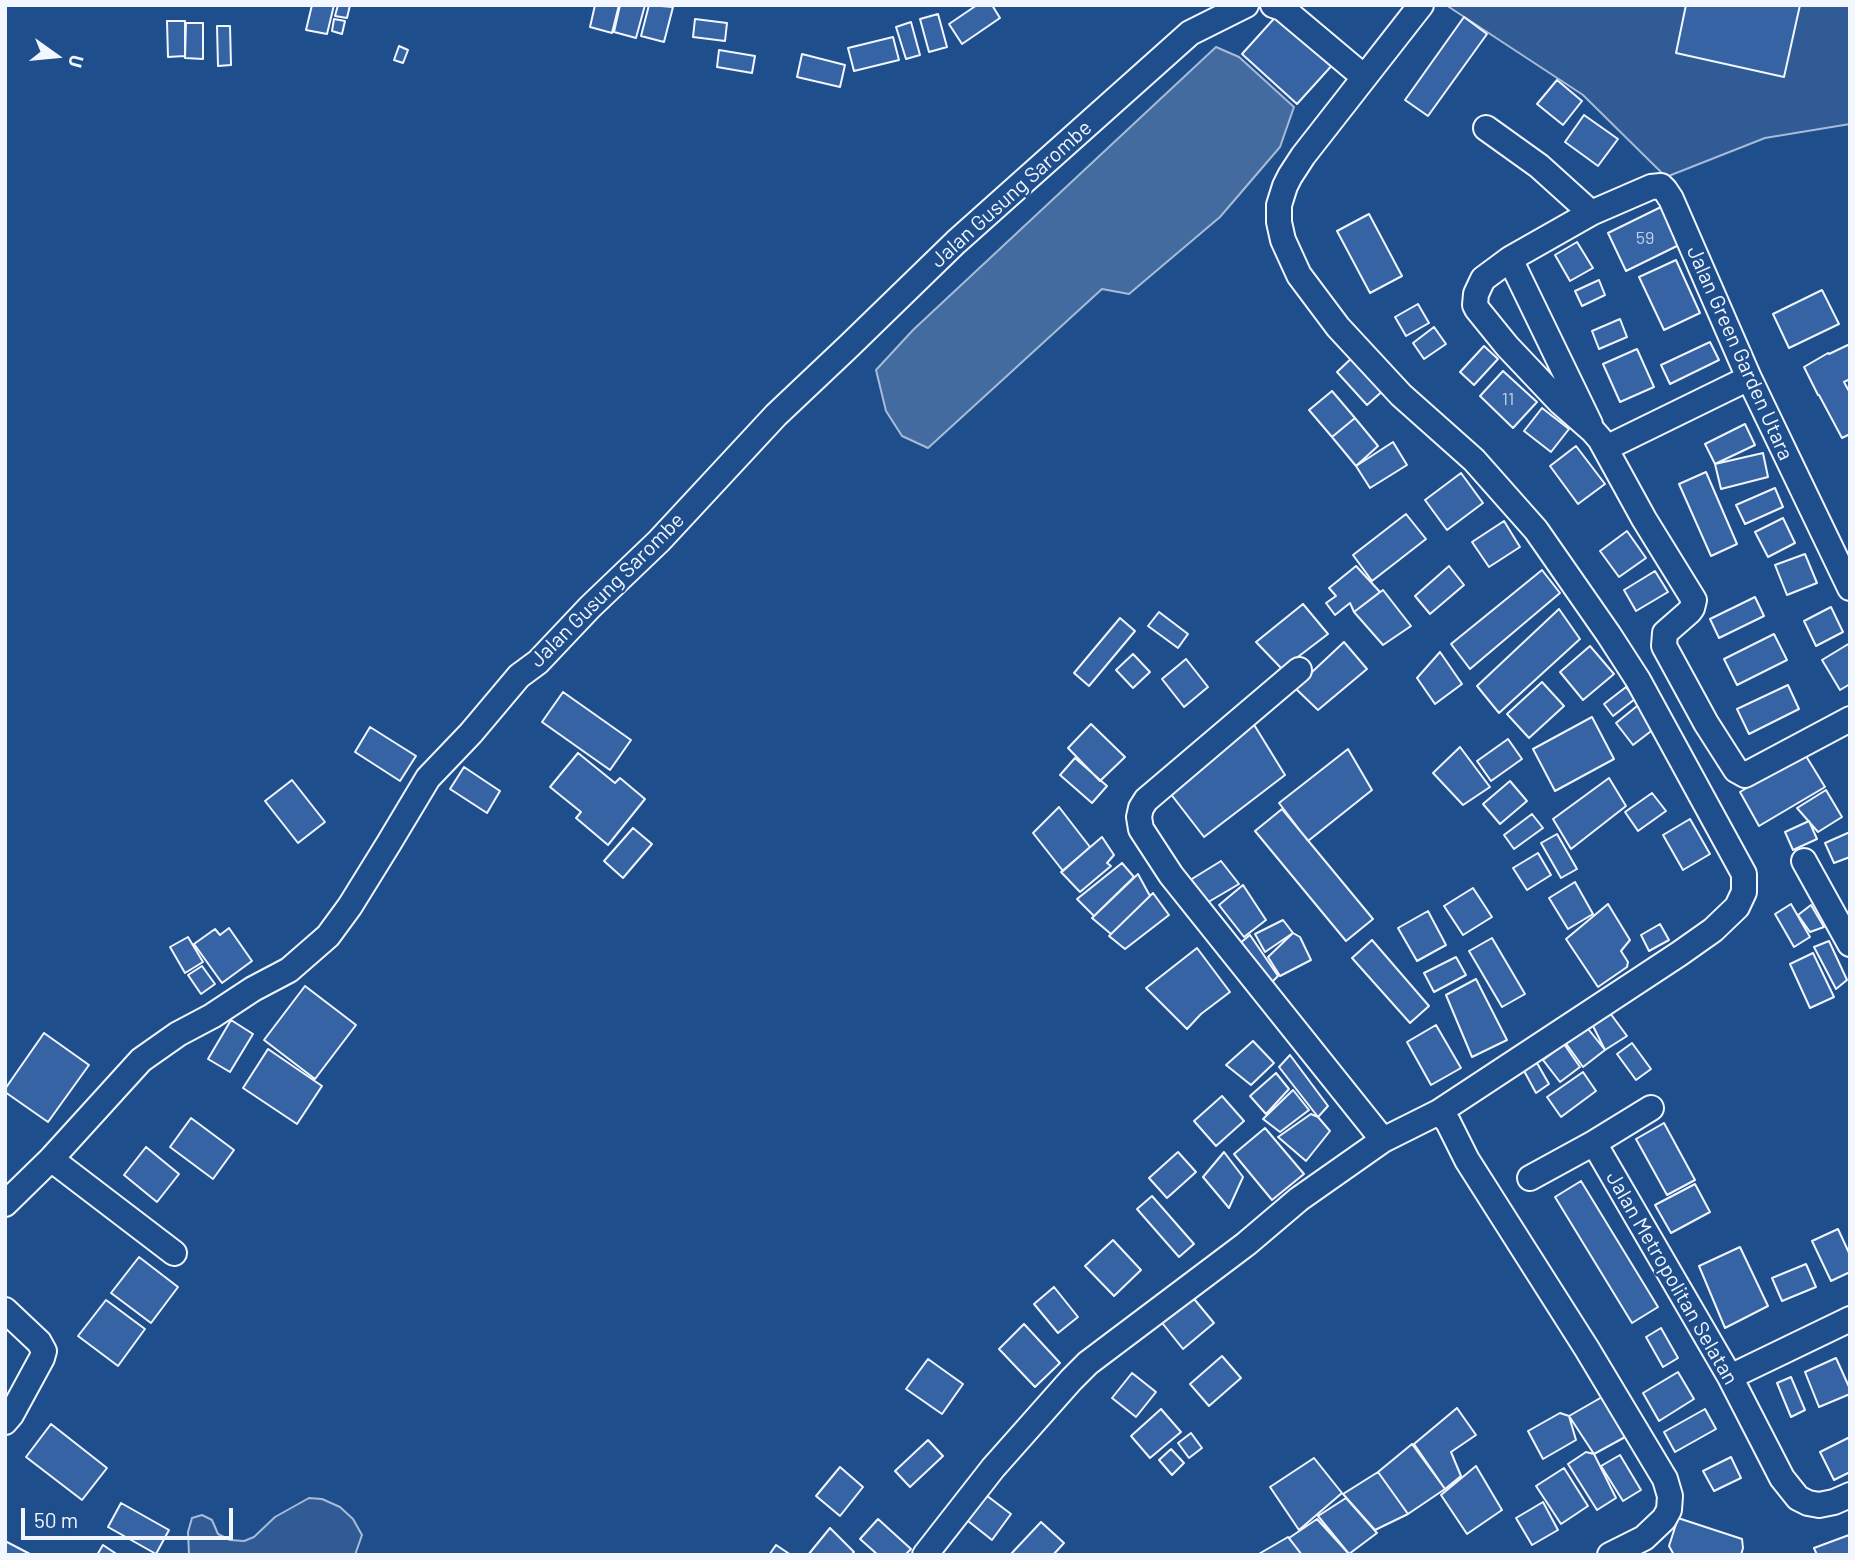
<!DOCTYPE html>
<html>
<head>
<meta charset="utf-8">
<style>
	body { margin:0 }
	#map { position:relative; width:1855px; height:1560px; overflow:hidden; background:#1f4e8c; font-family:Barlow,sans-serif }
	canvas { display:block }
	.frame { position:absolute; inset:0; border:7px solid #f2f6ff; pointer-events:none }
	.north { position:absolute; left:21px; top:21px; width:70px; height:70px; -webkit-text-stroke:5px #1f4e8c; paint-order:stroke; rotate:105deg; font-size:19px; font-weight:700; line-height:28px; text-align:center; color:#f2f6ff }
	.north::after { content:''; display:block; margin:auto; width:24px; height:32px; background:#f2f6ff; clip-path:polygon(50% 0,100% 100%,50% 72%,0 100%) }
	.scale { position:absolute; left:21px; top:1508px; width:212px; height:32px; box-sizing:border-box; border:4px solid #f2f6ff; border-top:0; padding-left:9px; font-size:21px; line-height:24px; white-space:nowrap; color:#f2f6ff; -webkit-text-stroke:5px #1f4e8c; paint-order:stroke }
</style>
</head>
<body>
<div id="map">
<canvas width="1855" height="1560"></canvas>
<div class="frame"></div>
<div class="north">U</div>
<div class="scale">50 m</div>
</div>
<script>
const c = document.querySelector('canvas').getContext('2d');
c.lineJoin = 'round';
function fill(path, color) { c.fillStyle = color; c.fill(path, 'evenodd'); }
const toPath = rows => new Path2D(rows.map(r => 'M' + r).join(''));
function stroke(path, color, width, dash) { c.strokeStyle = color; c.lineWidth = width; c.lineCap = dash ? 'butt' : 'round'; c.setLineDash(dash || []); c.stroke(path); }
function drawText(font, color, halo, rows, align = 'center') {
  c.font = font + ' Barlow,sans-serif'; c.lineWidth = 5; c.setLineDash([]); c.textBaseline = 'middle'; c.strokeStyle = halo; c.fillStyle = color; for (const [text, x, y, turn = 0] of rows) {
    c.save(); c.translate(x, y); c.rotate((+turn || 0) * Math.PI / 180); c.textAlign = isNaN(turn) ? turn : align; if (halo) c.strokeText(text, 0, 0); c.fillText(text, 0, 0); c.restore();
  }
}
const built = toPath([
	[1446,5,1850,5,1850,124,1765,138,1666,177,1583,95,1446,5],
	[309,1498,322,1499,340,1507,353,1519,362,1535,355,1555,189,1555,188,1532,192,1518,202,1515,212,1520,218,1534,230,1540,244,1541,254,1537,275,1517,309,1498]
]);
fill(built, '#305b95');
stroke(built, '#a8bbd7', 2);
const water = toPath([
	[1216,47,1239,57,1294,107,1280,147,1220,217,1129,294,1102,289,928,448,902,436,886,411,876,370,913,330,1216,47]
]);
fill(water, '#446ba0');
stroke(water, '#a8bbd7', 2);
const building = toPath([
	[312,5,334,5,327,34,306,30,312,5],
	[338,5,350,5,347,18,335,16,338,5],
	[595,5,619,5,612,33,590,27,595,5],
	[620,5,645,5,636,38,614,32,620,5],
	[649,5,673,7,664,42,641,36,649,5],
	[977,5,992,5,1000,18,962,44,949,24,977,5],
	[1686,5,1800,5,1784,77,1676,53,1686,5],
	[1280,12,1335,62,1297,104,1242,54,1280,12],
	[938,14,947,47,929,52,920,19,938,14],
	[1464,17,1487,34,1428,116,1405,100,1464,17],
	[334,19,345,21,342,34,332,31,334,19],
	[695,19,727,23,725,41,693,37,695,19],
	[167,21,185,21,185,56,168,57,167,21],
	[911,22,920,55,906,59,896,27,911,22],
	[186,23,203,23,203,59,185,58,186,23],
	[217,26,230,26,231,65,218,66,217,26],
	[893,37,899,60,854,71,848,48,893,37],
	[399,46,408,50,403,63,394,60,399,46],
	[719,50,755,56,752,73,717,67,719,50],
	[802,54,845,65,840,87,797,77,802,54],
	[1557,80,1582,101,1563,125,1537,104,1557,80],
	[1584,115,1618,139,1598,166,1565,142,1584,115],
	[1663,206,1681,244,1626,271,1608,233,1663,206],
	[1369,214,1402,276,1370,293,1337,231,1369,214],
	[1577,242,1593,268,1570,281,1555,255,1577,242],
	[1676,260,1700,313,1664,330,1639,277,1676,260],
	[1599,280,1605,295,1582,306,1575,291,1599,280],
	[1822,290,1839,324,1789,348,1773,314,1822,290],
	[1418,304,1429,323,1406,336,1395,317,1418,304],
	[1620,319,1627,337,1599,349,1592,331,1620,319],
	[1434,327,1446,344,1424,359,1413,343,1434,327],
	[1710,342,1719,360,1670,384,1661,365,1710,342],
	[1850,344,1850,379,1844,382,1850,393,1850,434,1842,438,1819,395,1818,395,1804,367,1828,353,1829,354,1850,344],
	[1484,346,1498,359,1474,385,1460,372,1484,346],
	[1637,349,1654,387,1620,402,1603,364,1637,349],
	[1356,354,1386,388,1367,405,1337,372,1356,354],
	[1503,371,1537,402,1513,428,1480,396,1503,371],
	[1332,391,1355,418,1332,437,1309,410,1332,391],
	[1542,408,1569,429,1551,452,1524,431,1542,408],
	[1355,418,1378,446,1356,466,1332,437,1355,418],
	[1745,424,1755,445,1715,464,1705,444,1745,424],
	[1393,442,1407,465,1370,488,1356,466,1393,442],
	[1576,446,1605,484,1578,504,1550,466,1576,446],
	[1763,453,1768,477,1721,489,1715,464,1763,453],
	[1706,472,1737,544,1711,556,1679,484,1706,472],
	[1461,473,1483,503,1447,530,1425,500,1461,473],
	[1775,488,1783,507,1745,524,1736,505,1775,488],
	[1406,514,1426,539,1372,581,1353,555,1406,514],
	[1783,518,1795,543,1768,557,1755,532,1783,518],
	[1504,521,1520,547,1489,567,1472,542,1504,521],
	[1627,531,1646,558,1619,577,1600,551,1627,531],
	[1805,554,1817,583,1787,595,1775,565,1805,554],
	[1356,566,1380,592,1354,612,1350,603,1335,615,1326,603,1336,596,1329,588,1356,566],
	[1449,566,1464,585,1430,614,1415,596,1449,566],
	[1542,570,1560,593,1470,669,1451,644,1542,570],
	[1655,571,1668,592,1636,611,1624,590,1655,571],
	[1383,590,1411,626,1383,645,1354,612,1383,590],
	[1755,597,1764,616,1719,638,1710,619,1755,597],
	[1303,604,1328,634,1282,669,1256,642,1303,604],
	[1831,607,1843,632,1816,646,1804,621,1831,607],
	[1559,609,1580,639,1499,713,1477,686,1559,609],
	[1159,612,1188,634,1178,648,1148,626,1159,612],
	[1120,618,1135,631,1089,686,1074,673,1120,618],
	[1774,634,1787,660,1737,685,1724,659,1774,634],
	[1344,642,1367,669,1318,710,1295,688,1344,642],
	[1850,643,1850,684,1840,690,1822,660,1850,643],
	[1590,646,1614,674,1583,700,1560,672,1590,646],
	[1440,652,1462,684,1435,704,1417,678,1440,652],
	[1133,654,1150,672,1133,688,1116,670,1133,654],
	[1186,659,1208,687,1184,707,1162,679,1186,659],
	[1542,682,1564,706,1529,738,1507,714,1542,682],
	[1788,685,1799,709,1749,734,1737,709,1788,685],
	[1626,687,1635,699,1613,716,1604,704,1626,687],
	[563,692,631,740,610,770,542,722,563,692],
	[1642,702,1659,725,1633,745,1616,723,1642,702],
	[1592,717,1614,759,1555,791,1533,749,1592,717],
	[1253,723,1285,775,1204,837,1170,793,1253,723],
	[1091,724,1125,757,1100,781,1068,748,1091,724],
	[370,727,416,756,400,781,355,752,370,727],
	[1508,739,1522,759,1491,781,1477,761,1508,739],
	[1460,747,1490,787,1463,805,1433,773,1460,747],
	[1348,749,1372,790,1308,841,1279,803,1348,749],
	[1807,752,1806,756,1825,787,1759,826,1740,792,1807,752],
	[578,753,615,783,620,778,645,799,608,845,576,818,581,812,550,787,578,753],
	[1075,758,1107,786,1092,803,1060,775,1075,758],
	[464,767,500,791,487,813,450,789,464,767],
	[1609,778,1626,806,1571,849,1553,819,1609,778],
	[292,780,325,822,298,843,265,801,292,780],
	[1510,781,1527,801,1500,824,1483,804,1510,781],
	[1826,790,1842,817,1818,832,1797,808,1826,790],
	[1652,793,1666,811,1638,831,1625,812,1652,793],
	[1059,807,1090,847,1063,871,1033,833,1059,807],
	[1282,809,1373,919,1346,941,1255,831,1282,809],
	[1532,814,1543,828,1514,849,1504,835,1532,814],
	[1690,819,1710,854,1683,870,1663,835,1690,819],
	[1809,821,1817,839,1793,850,1785,832,1809,821],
	[633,828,652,844,623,878,604,861,633,828],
	[1850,832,1850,857,1834,863,1825,843,1850,832],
	[1557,834,1577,869,1561,878,1541,843,1557,834],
	[1102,837,1114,855,1107,863,1111,866,1080,892,1061,872,1102,837],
	[1538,853,1551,875,1527,890,1513,868,1538,853],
	[1221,861,1239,884,1205,904,1187,882,1221,861],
	[1122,863,1134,877,1094,916,1077,899,1122,863],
	[1138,874,1150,896,1111,934,1092,918,1138,874],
	[1575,882,1593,914,1568,929,1549,898,1575,882],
	[1243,885,1266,920,1244,937,1219,905,1243,885],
	[1473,888,1492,917,1463,935,1444,906,1473,888],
	[1153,893,1169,915,1125,949,1109,936,1153,893],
	[1608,904,1630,940,1621,951,1628,962,1627,967,1598,987,1566,939,1608,904],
	[1791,904,1810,937,1794,947,1775,914,1791,904],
	[1811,905,1824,927,1810,932,1798,915,1811,905],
	[1428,911,1446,945,1417,961,1398,928,1428,911],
	[1283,920,1293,933,1265,952,1255,934,1283,920],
	[1660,924,1669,940,1649,951,1641,935,1660,924],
	[229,928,252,961,222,983,194,944,215,929,220,935,229,928],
	[1293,933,1300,937,1311,960,1280,976,1268,957,1293,933],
	[1250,935,1278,976,1268,986,1234,948,1250,935],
	[188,937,203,962,185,973,170,947,188,937],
	[1492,938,1525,994,1502,1007,1469,951,1492,938],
	[1372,940,1429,1006,1410,1023,1352,958,1372,940],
	[1829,941,1847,980,1836,989,1814,947,1829,941],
	[1197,948,1230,992,1201,1014,1187,1029,1146,988,1197,948],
	[1813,953,1834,997,1810,1008,1790,964,1813,953],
	[1456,957,1466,975,1434,992,1424,973,1456,957],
	[202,966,215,984,201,994,188,975,202,966],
	[1476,979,1507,1040,1472,1057,1446,995,1476,979],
	[305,986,356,1025,315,1079,264,1040,305,986],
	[1610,1013,1627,1036,1605,1050,1592,1024,1610,1013],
	[231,1020,253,1034,230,1072,208,1059,231,1020],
	[1436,1025,1461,1068,1431,1085,1407,1042,1436,1025],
	[1585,1025,1605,1050,1583,1067,1562,1038,1585,1025],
	[44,1033,89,1065,48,1122,5,1092,5,1089,44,1033],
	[1253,1041,1274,1063,1251,1085,1226,1065,1253,1041],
	[1632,1043,1651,1069,1636,1080,1617,1054,1632,1043],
	[1564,1044,1580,1067,1560,1082,1543,1060,1564,1044],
	[268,1049,322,1086,297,1124,243,1088,268,1049],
	[1290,1055,1328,1106,1318,1117,1279,1067,1290,1055],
	[1537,1063,1549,1084,1536,1093,1523,1069,1537,1063],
	[1583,1072,1596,1091,1561,1117,1547,1097,1583,1072],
	[1276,1073,1289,1089,1266,1114,1250,1096,1276,1073],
	[1293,1090,1309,1110,1280,1132,1263,1119,1293,1090],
	[1222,1096,1244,1121,1216,1146,1194,1121,1222,1096],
	[1311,1114,1318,1117,1330,1131,1306,1161,1278,1137,1311,1114],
	[191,1118,234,1150,213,1179,170,1147,191,1118],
	[1664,1123,1695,1180,1667,1195,1636,1139,1664,1123],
	[1265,1128,1304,1174,1272,1200,1234,1154,1265,1128],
	[146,1147,179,1174,157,1202,124,1175,146,1147],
	[1178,1152,1196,1172,1167,1198,1149,1178,1178,1152],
	[1224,1152,1243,1177,1229,1208,1203,1177,1224,1152],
	[1581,1181,1658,1307,1632,1323,1555,1197,1581,1181],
	[1695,1184,1710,1212,1671,1233,1655,1205,1695,1184],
	[1152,1196,1194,1244,1179,1257,1137,1209,1152,1196],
	[1838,1229,1850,1255,1850,1272,1831,1281,1812,1241,1838,1229],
	[1113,1240,1141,1270,1114,1296,1085,1266,1113,1240],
	[1740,1247,1768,1306,1725,1328,1699,1266,1740,1247],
	[139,1257,178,1287,151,1323,111,1293,139,1257],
	[1806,1264,1816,1287,1782,1301,1772,1278,1806,1264],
	[1054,1287,1078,1317,1058,1333,1034,1304,1054,1287],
	[1190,1294,1214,1323,1183,1349,1159,1319,1190,1294],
	[106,1300,145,1329,118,1366,78,1336,106,1300],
	[1024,1324,1060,1363,1035,1387,999,1349,1024,1324],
	[1661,1328,1678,1358,1663,1367,1646,1337,1661,1328],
	[1222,1356,1241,1378,1209,1406,1190,1384,1222,1356],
	[1836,1358,1850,1389,1850,1394,1819,1407,1805,1372,1836,1358],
	[928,1359,963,1384,942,1414,906,1389,928,1359],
	[1678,1372,1694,1399,1659,1421,1643,1393,1678,1372],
	[1132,1373,1156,1392,1136,1417,1112,1398,1132,1373],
	[1791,1377,1805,1410,1791,1417,1777,1383,1791,1377],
	[1609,1393,1627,1436,1594,1454,1569,1416,1609,1393],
	[1457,1408,1476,1435,1451,1452,1461,1476,1445,1489,1414,1444,1457,1408],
	[1161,1409,1181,1432,1150,1458,1131,1436,1161,1409],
	[1705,1409,1716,1429,1675,1452,1664,1432,1705,1409],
	[1560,1413,1569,1416,1576,1440,1543,1459,1528,1431,1560,1413],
	[51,1424,107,1468,82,1500,26,1457,51,1424],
	[1191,1433,1202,1448,1189,1458,1178,1443,1191,1433],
	[1850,1437,1850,1472,1834,1480,1820,1452,1850,1437],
	[928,1440,943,1456,910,1487,895,1471,928,1440],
	[1412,1444,1445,1489,1408,1514,1378,1472,1412,1444],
	[1171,1449,1184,1463,1172,1475,1159,1460,1171,1449],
	[1586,1452,1594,1454,1616,1498,1597,1510,1568,1464,1586,1452],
	[1620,1455,1641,1490,1623,1501,1601,1466,1620,1455],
	[1731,1457,1741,1478,1714,1491,1703,1471,1731,1457],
	[1314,1458,1342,1493,1299,1530,1270,1487,1314,1458],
	[1476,1466,1502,1510,1467,1534,1441,1495,1476,1466],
	[840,1467,863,1487,840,1516,816,1496,840,1467],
	[1564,1468,1588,1506,1561,1524,1536,1486,1564,1468],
	[1378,1472,1408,1514,1375,1530,1343,1494,1378,1472],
	[982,1492,1011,1514,992,1540,963,1517,982,1492],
	[1346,1498,1377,1533,1349,1554,1318,1516,1346,1498],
	[1543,1502,1558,1530,1532,1545,1516,1518,1543,1502],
	[121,1503,169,1530,156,1554,108,1527,121,1503],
	[1678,1518,1742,1539,1743,1548,1741,1555,1674,1555,1669,1546,1678,1518],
	[878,1519,911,1549,905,1555,878,1555,860,1539,878,1519],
	[1317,1519,1349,1554,1349,1555,1302,1555,1289,1538,1317,1519],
	[1041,1522,1064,1543,1053,1555,1010,1555,1041,1522],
	[830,1528,854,1552,851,1555,808,1555,830,1528],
	[1849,1535,1850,1555,1817,1555,1814,1548,1849,1535],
	[1288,1537,1302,1555,1257,1555,1288,1537],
	[5,1541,30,1554,29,1555,5,1555,5,1541],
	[103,1545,118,1555,97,1555,103,1545],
	[776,1545,791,1555,769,1555,776,1545]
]);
fill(building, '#3563a3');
stroke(building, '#f2f6ff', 2);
const street = toPath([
	[1273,5,1282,8,1364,77],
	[1421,5,1303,156,1290,176,1285,186,1279,205,1279,222,1283,240,1299,275,1338,327,1401,395,1474,460,1536,530,1609,635,1638,680,1744,874,1744,892,1737,907,1713,930,1679,954,1439,1112,1448,1122,1467,1160,1587,1349,1665,1479,1670,1496,1669,1510,1664,1519,1644,1538,1610,1555],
	[1486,128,1539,166,1591,213],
	[1510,259,1590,424],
	[1606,448,1749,378],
	[1850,588,1749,378,1671,199,1665,190,1661,186,1651,187,1591,213,1510,259,1483,279,1476,294,1475,305,1477,309,1507,346,1560,402,1593,431,1600,439,1644,519,1694,600,1692,608,1689,612,1665,633,1664,646,1706,723,1736,770,1745,775,1850,719],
	[1299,670,1146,800,1141,808,1139,817,1141,829,1171,875,1383,1140],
	[1804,861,1850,944],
	[1594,1143,1651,1108],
	[51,1159,174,1253],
	[1530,1178,1594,1143,1730,1377,1782,1478,1798,1498,1808,1503,1819,1505,1834,1502,1850,1495],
	[5,1204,51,1159,141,1060,178,1034,212,1016,253,989,289,970,328,936,350,906,389,843,428,778,471,733,519,676,538,662,590,607,659,541,776,415,849,346,956,242,1190,33,1246,5],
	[5,1310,39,1342,44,1351,42,1358,11,1415,5,1422],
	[1730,1377,1850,1319],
	[925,1555,993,1468,1071,1380,1088,1363,1246,1244,1299,1199,1383,1140,1439,1112]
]);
stroke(street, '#f2f6ff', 28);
stroke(street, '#1f4e8c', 24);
drawText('18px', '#c3d1e8', null, [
	["59",1645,238],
	["11",1508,399]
]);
drawText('21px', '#f2f6ff', '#1f4e8c', [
	["Jalan Gusung Sarombe",1011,194,-42],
	["Jalan Green Garden Utara",1740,353,66],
	["Jalan Gusung Sarombe",607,590,-45],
	["Jalan Metropolitan Selatan",1672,1278,60]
]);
</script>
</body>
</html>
